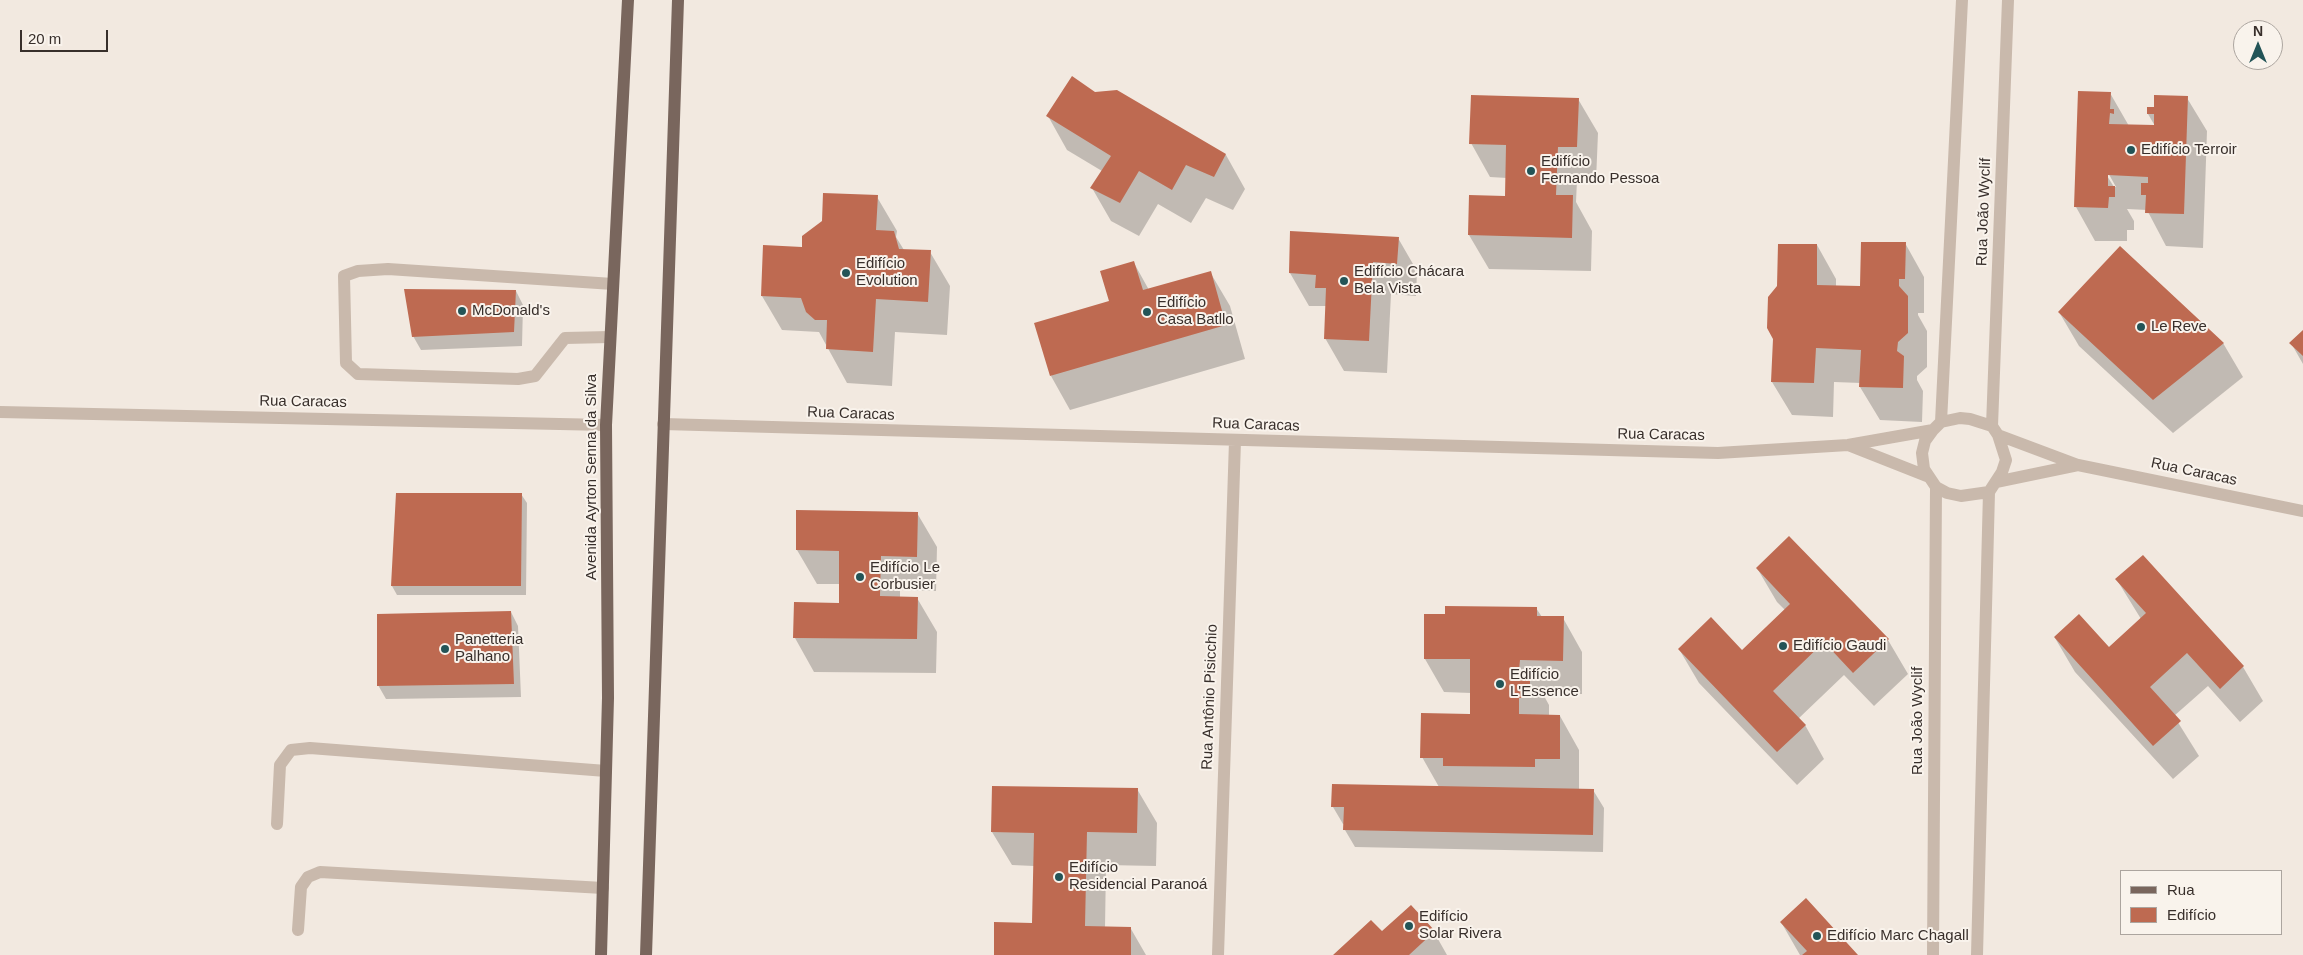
<!DOCTYPE html>
<html>
<head>
<meta charset="utf-8">
<style>
	body { margin:0 }
	#map { position:relative; width:2303px; height:955px; overflow:hidden; background:#f2e9e0; font-family:Arial,sans-serif }
	canvas { display:block }
	.legend { position:absolute; left:2120px; top:870px; width:162px; height:65px; box-sizing:border-box; background:#f9f3ec; border:1px solid #aca59f; margin:0; padding:6px 9px; list-style:none; font-size:15px; color:#382f2b }
	.legend li { display:flex; align-items:center; gap:10px; height:25px }
	.legend b { width:25px; border:1px solid #aca59f }
	.north { position:absolute; left:2233px; top:20px; width:50px; height:50px; box-sizing:border-box; background:#f9f3ec; border:1px solid #aca59f; border-radius:50%; rotate:0deg; font-size:14px; font-weight:700; line-height:20px; text-align:center; color:#382f2b }
	.north::after { content:''; display:block; margin:auto; width:18px; height:22px; background:#235457; clip-path:polygon(50% 0,100% 100%,50% 72%,0 100%) }
	.scale { position:absolute; left:20px; top:30px; width:88px; height:22px; box-sizing:border-box; border:2px solid #382f2b; border-top:0; padding-left:6px; font-size:15px; line-height:18px; white-space:nowrap; color:#382f2b; -webkit-text-stroke:4px #f9f3ec; paint-order:stroke }
</style>
</head>
<body>
<div id="map">
<canvas width="2303" height="955"></canvas>
<ul class="legend">
<li><b style="height:6px;background:#79665d"></b>Rua</li>
<li><b style="height:14px;background:#be6a51"></b>Edifício</li>
</ul>
<div class="north">N</div>
<div class="scale">20 m</div>
</div>
<script>
const c = document.querySelector('canvas').getContext('2d');
c.lineJoin = 'round';
function fill(path, color) { c.fillStyle = color; c.fill(path, 'evenodd'); }
const toPath = rows => new Path2D(rows.map(r => 'M' + r).join(''));
function stroke(path, color, width, dash) { c.strokeStyle = color; c.lineWidth = width; c.lineCap = dash ? 'butt' : 'round'; c.setLineDash(dash || []); c.stroke(path); }
function drawText(font, color, halo, rows, align = 'center') {
  c.font = font + ' Arial,sans-serif'; c.lineWidth = 4; c.setLineDash([]); c.textBaseline = 'middle'; c.strokeStyle = halo; c.fillStyle = color; for (const [text, x, y, turn = 0] of rows) {
    c.save(); c.translate(x, y); c.rotate((+turn || 0) * Math.PI / 180); c.textAlign = isNaN(turn) ? turn : align; if (halo) c.strokeText(text, 0, 0); c.fillText(text, 0, 0); c.restore();
  }
}
fill(toPath([
	[1095,93,1226,155,1245,189,1233,210,1206,198,1191,223,1158,204,1139,236,1111,221,1092,188,1102,171,1067,150,1048,116],
	[2110,93,2129,126,2155,126,2148,114,2148,108,2155,108,2187,98,2207,131,2203,248,2166,246,2147,210,2127,209,2134,221,2134,230,2127,230,2127,241,2095,241,2076,207],
	[2106,169,2116,187,2114,187,2104,171],
	[1578,99,1598,133,1596,181,1577,180,1576,202,1592,231,1591,271,1489,269,1469,235,1506,198,1507,178,1490,177,1471,143],
	[877,197,897,231,896,237,904,250,930,252,950,286,947,335,895,332,892,386,847,383,819,332,782,330,762,296,803,248],
	[1398,238,1417,271,1416,296,1391,294,1387,373,1344,371,1325,338,1326,306,1309,306,1290,273],
	[1905,243,1924,277,1924,313,1918,313,1918,315,1927,331,1927,367,1917,376,1917,380,1923,391,1922,422,1880,420,1860,387,1861,383,1834,382,1833,417,1792,415,1772,382,1817,245,1836,279,1836,286,1861,287],
	[1134,263,1149,290,1210,272,1230,306,1245,359,1070,410,1051,376,1111,302],
	[516,291,523,305,522,346,421,350,413,336],
	[2059,312,2223,343,2243,377,2173,433,2079,346],
	[2303,331,2303,364,2291,343],
	[521,494,527,503,526,595,397,595,392,586],
	[917,513,937,547,936,591,900,590,900,598,917,598,937,632,936,673,814,672,795,638,840,604,840,584,817,584,797,550],
	[1789,537,1888,640,1908,674,1874,706,1844,675,1798,719,1805,725,1824,759,1797,785,1699,683,1679,649,1742,651,1785,610,1777,602,1757,568],
	[2143,557,2243,667,2263,701,2240,722,2208,686,2174,716,2199,756,2173,779,2075,672,2055,638,2108,648,2141,619,2117,580],
	[1536,608,1542,617,1563,618,1582,652,1582,694,1543,694,1549,705,1549,716,1560,716,1579,750,1579,790,1593,790,1604,808,1603,852,1355,847,1345,830,1345,824,1343,824,1333,807,1439,787,1422,757,1471,715,1471,693,1444,692,1425,659],
	[511,612,518,626,521,697,386,699,378,685],
	[1137,789,1157,823,1156,866,1106,865,1105,928,1131,929,1146,955,995,955,1033,924,1034,866,1012,865,992,832],
	[1781,922,1857,955,1800,955],
	[1434,932,1447,955,1335,955,1382,933]
]), '#0003');
fill(toPath([
	[1072,76,1095,92,1117,90,1226,154,1214,177,1186,165,1172,190,1139,171,1120,203,1090,188,1111,156,1046,116],
	[2078,91,2111,92,2110,109,2114,109,2114,114,2110,113,2109,124,2154,125,2154,114,2147,114,2147,107,2154,107,2154,95,2188,96,2184,214,2145,213,2146,195,2141,195,2141,183,2148,183,2148,177,2108,175,2108,186,2115,186,2115,197,2109,197,2108,208,2074,207],
	[1471,95,1579,98,1577,147,1558,147,1556,195,1573,195,1572,238,1468,235,1469,195,1505,196,1506,145,1469,144],
	[823,193,878,195,876,230,894,231,899,249,931,250,928,302,876,299,873,352,826,349,827,320,815,320,806,312,801,298,761,296,763,245,802,247,802,236,822,221],
	[1290,231,1399,237,1397,264,1373,262,1369,341,1324,339,1326,288,1315,288,1316,275,1289,273],
	[1861,242,1906,242,1905,279,1899,279,1899,286,1908,296,1908,333,1898,342,1897,351,1904,356,1903,388,1859,387,1861,350,1816,348,1814,383,1771,382,1773,339,1767,328,1768,297,1777,286,1778,244,1817,244,1817,285,1860,286],
	[2120,246,2224,343,2153,400,2058,312],
	[1134,261,1143,290,1211,271,1226,325,1050,376,1034,323,1109,301,1100,271],
	[404,289,516,290,514,332,412,337],
	[2303,330,2303,356,2289,343],
	[396,493,522,493,521,586,391,586],
	[796,510,918,512,917,557,881,556,880,596,918,597,917,639,793,638,794,602,839,603,839,551,796,550],
	[1789,536,1889,639,1853,673,1824,642,1773,691,1806,725,1777,752,1678,649,1711,617,1742,650,1790,604,1756,568],
	[2143,555,2244,666,2220,689,2187,653,2150,687,2181,721,2153,746,2054,637,2079,614,2109,647,2146,613,2115,579],
	[1445,606,1537,607,1537,616,1564,616,1563,661,1520,660,1519,670,1530,670,1530,698,1519,698,1519,714,1560,715,1560,759,1535,759,1535,767,1443,766,1443,758,1420,758,1421,713,1470,714,1470,659,1424,659,1424,614,1445,614],
	[511,611,514,684,377,686,377,614],
	[1332,784,1594,789,1593,835,1343,830,1344,807,1331,807],
	[992,786,1138,788,1137,833,1087,832,1085,926,1131,927,1131,955,994,955,994,922,1032,923,1034,833,991,832],
	[1806,898,1858,955,1802,955,1807,951,1780,922],
	[1411,905,1435,931,1409,955,1333,955,1371,920,1382,931]
]), '#be6a51');
stroke(toPath([
	[610,337,565,338,535,376,518,379,358,374,346,363,344,276,358,271,388,269,613,284],
	[0,412,606,425],
	[1941,422,1962,0],
	[663,424,1718,453,1848,445,1933,430],
	[1992,426,2008,0],
	[1998,435,2006,460,2002,472,1989,492,1961,496,1947,493,1936,487,1924,469,1922,453,1925,441,1933,430,1941,422,1960,418,1970,419,1992,426,1998,435,2078,465,2303,511],
	[1848,445,1929,477],
	[1996,482,2078,465],
	[277,824,280,765,291,750,310,748,606,771],
	[298,930,301,887,308,877,320,872,603,888],
	[1218,955,1235,441],
	[1933,955,1936,487],
	[1977,955,1989,492]
]), '#c9b9ac', 12);
stroke(toPath([
	[601,955,608,698,606,425,628,0],
	[646,955,678,0]
]), '#79665d', 12);
for (const [x, y, r, color] of [
	[2131,150,5,"#235457"],
	[1531,171,5,"#235457"],
	[846,273,5,"#235457"],
	[1344,281,5,"#235457"],
	[462,311,5,"#235457"],
	[1147,312,5,"#235457"],
	[2141,327,5,"#235457"],
	[860,577,5,"#235457"],
	[1783,646,5,"#235457"],
	[445,649,5,"#235457"],
	[1500,684,5,"#235457"],
	[1059,877,5,"#235457"],
	[1409,926,5,"#235457"],
	[1817,936,5,"#235457"]
]) { const dot = new Path2D(); dot.arc(x, y, r, 0, 2 * Math.PI); c.fillStyle = color; c.fill(dot); stroke(dot, '#f9f3ec', 2); }
drawText('15px', '#382f2b', '#f9f3ec', [
	["Edifício Terroir",2141,150],
	["Edifício",1541,162],
	["Fernando Pessoa",1541,179],
	["Edifício",856,264],
	["Evolution",856,281],
	["Edifício Chácara",1354,272],
	["Bela Vista",1354,289],
	["Edifício",1157,303],
	["Casa Batllo",1157,320],
	["McDonald's",472,311],
	["Le Reve",2151,327],
	["Edifício Le",870,568],
	["Corbusier",870,585],
	["Panetteria",455,640],
	["Palhano",455,657],
	["Edifício Gaudi",1793,646],
	["Edifício",1510,675],
	["L'Essence",1510,692],
	["Edifício",1069,868],
	["Residencial Paranoá",1069,885],
	["Edifício",1419,917],
	["Solar Rivera",1419,934],
	["Edifício Marc Chagall",1827,936]
], 'left');
drawText('15px', '#382f2b', '#f9f3ec', [
	["Rua João Wyclif",1984,212,-88],
	["Rua Caracas",303,402,1],
	["Rua Caracas",851,414,2],
	["Rua Caracas",1256,425,2],
	["Rua Caracas",1661,435,1],
	["Rua Caracas",2194,472,12],
	["Avenida Ayrton Senna da Silva",592,477,-90],
	["Rua Antônio Pisicchio",1210,697,-88],
	["Rua João Wyclif",1918,721,-90]
]);
</script>
</body>
</html>
